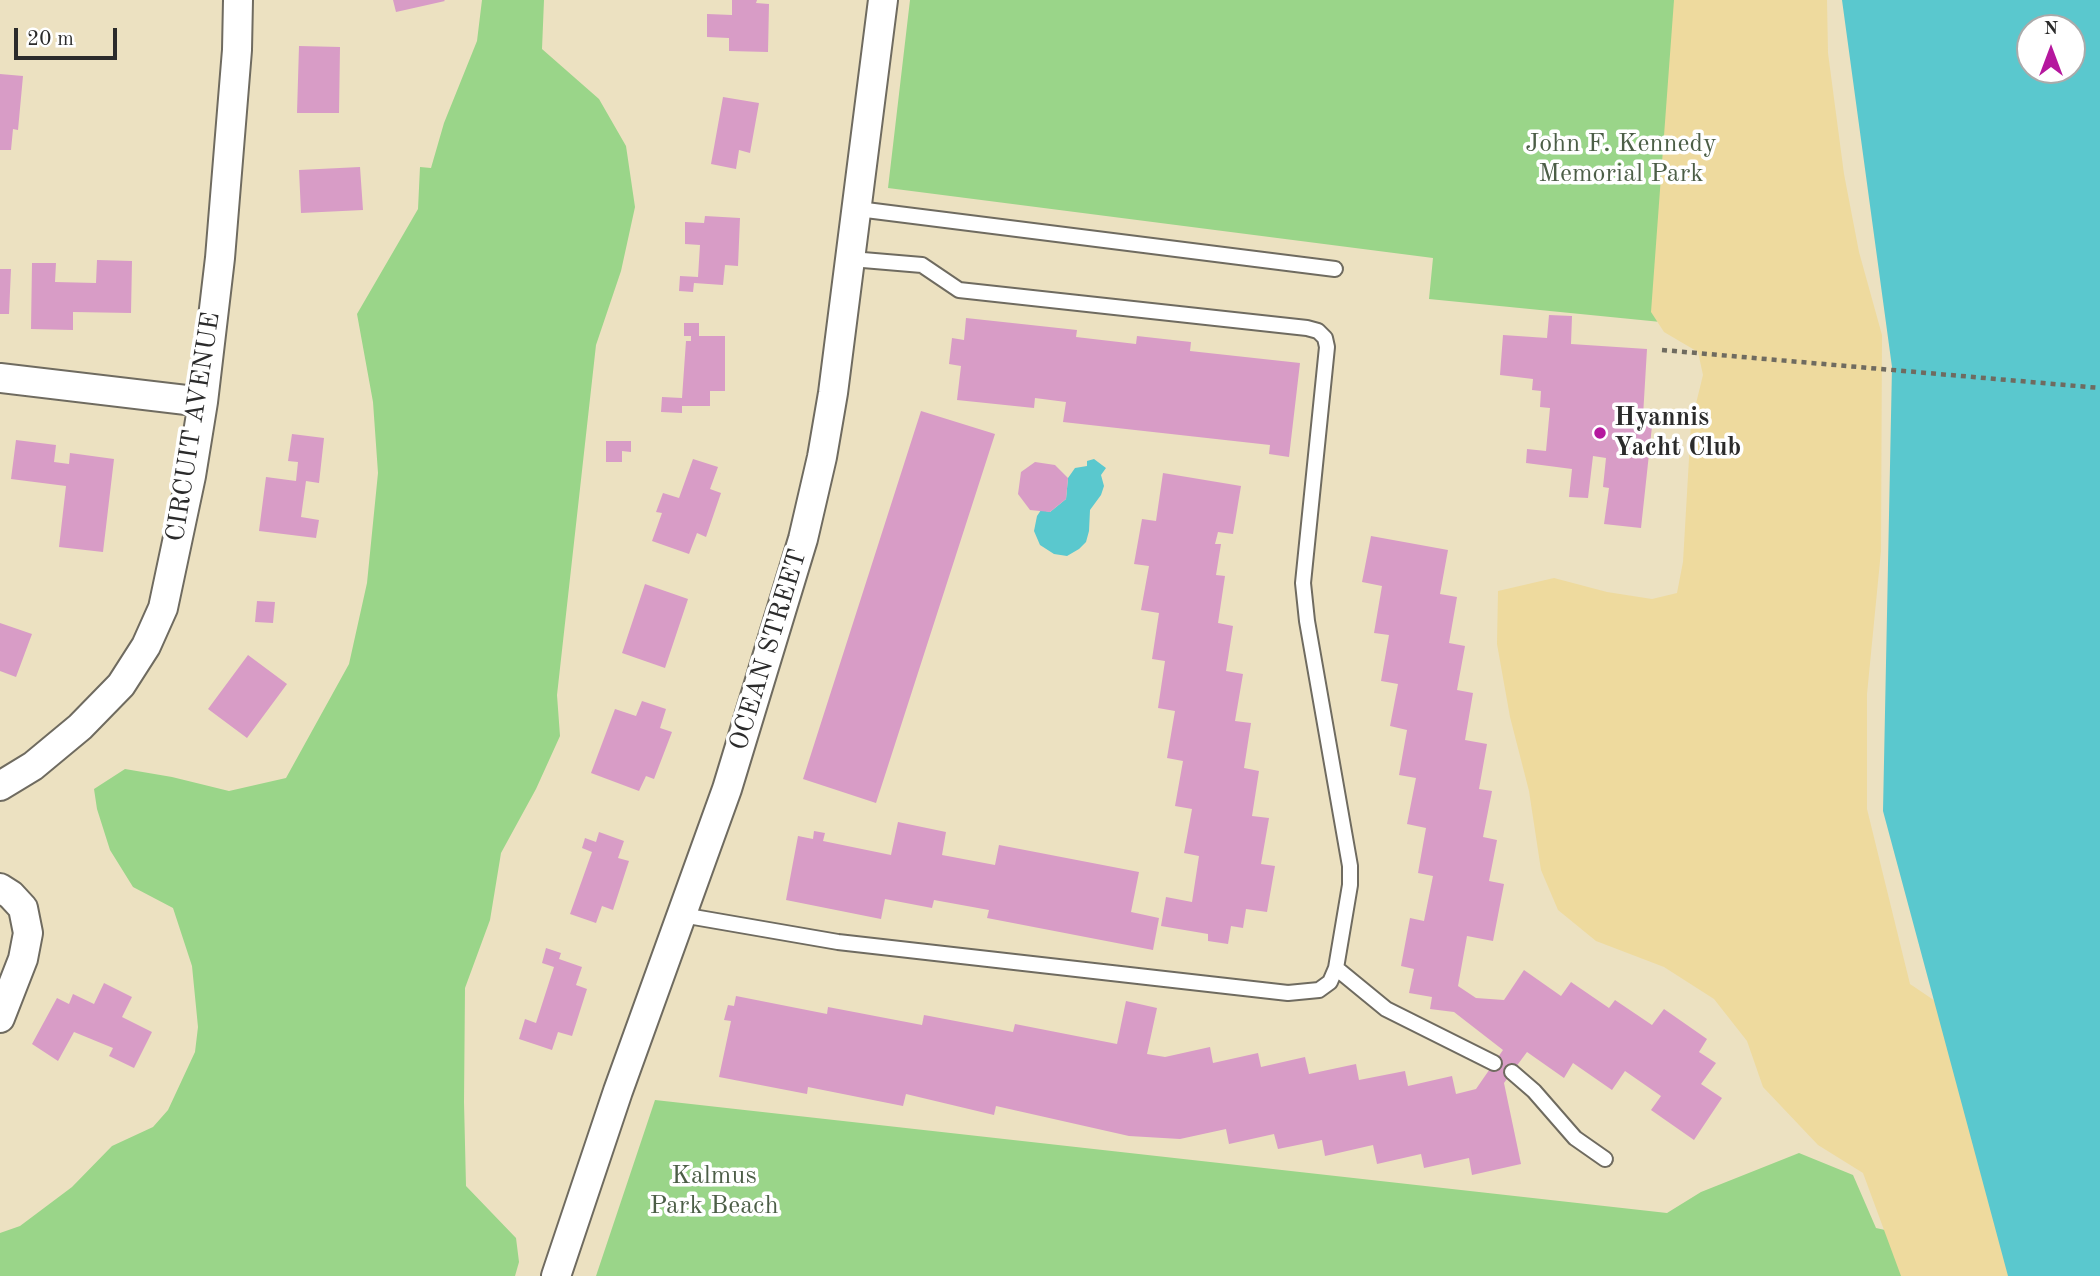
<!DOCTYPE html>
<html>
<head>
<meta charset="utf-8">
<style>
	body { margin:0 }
	#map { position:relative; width:2100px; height:1276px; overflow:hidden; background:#ece1c1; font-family:"Old Standard TT",serif }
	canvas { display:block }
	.north { position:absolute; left:2016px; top:14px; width:70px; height:70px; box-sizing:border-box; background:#fff; border:2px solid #aaa; border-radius:50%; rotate:0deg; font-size:19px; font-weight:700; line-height:28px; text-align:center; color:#2b2b2b }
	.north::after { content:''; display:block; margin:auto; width:24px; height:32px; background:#b5179e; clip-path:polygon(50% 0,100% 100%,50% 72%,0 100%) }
	.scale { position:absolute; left:14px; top:28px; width:103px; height:32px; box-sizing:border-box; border:4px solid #2b2b2b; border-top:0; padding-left:9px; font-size:21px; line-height:24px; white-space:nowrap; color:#2b2b2b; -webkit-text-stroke:5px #fff; paint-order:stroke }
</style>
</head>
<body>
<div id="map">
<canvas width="2100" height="1276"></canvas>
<div class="north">N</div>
<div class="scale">20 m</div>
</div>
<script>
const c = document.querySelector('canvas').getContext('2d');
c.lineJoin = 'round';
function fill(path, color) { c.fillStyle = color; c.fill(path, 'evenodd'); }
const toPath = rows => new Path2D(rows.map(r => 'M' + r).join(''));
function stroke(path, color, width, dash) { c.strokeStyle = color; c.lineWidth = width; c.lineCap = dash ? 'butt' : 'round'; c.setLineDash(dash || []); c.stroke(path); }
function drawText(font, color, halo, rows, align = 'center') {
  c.font = font + ' "Old Standard TT",serif'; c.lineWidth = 7; c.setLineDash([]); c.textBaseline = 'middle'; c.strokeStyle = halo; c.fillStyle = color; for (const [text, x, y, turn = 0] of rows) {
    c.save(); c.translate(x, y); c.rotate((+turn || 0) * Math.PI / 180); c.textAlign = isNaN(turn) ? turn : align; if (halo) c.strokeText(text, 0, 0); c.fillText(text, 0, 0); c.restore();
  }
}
fill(toPath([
	[482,0,544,0,542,49,599,99,626,146,635,207,621,271,596,345,557,695,560,736,536,789,501,853,490,920,465,988,464,1102,466,1186,516,1238,519,1262,515,1276,0,1276,0,1233,20,1226,72,1187,112,1146,153,1127,168,1110,195,1052,198,1027,192,966,173,908,133,887,110,850,97,809,94,789,125,769,172,777,229,791,286,778,349,664,367,583,378,473,373,402,357,314,418,209,420,167,431,168,444,123,477,41],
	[910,0,1786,0,1792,335,1429,299,1433,258,888,188],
	[655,1100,1667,1213,1701,1192,1799,1153,1853,1175,1876,1228,1997,1255,2003,1276,596,1276]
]), '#9ad589');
fill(toPath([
	[1674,0,1827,0,1828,53,1844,174,1859,252,1882,335,1881,551,1867,694,1867,809,1910,984,1944,1007,2015,1276,1901,1276,1863,1173,1818,1145,1763,1087,1747,1041,1714,999,1664,967,1596,941,1558,910,1541,870,1529,791,1510,717,1497,644,1498,591,1554,578,1607,592,1652,599,1677,593,1683,562,1691,424,1703,375,1698,352,1664,332,1651,312]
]), '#eeda9e');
fill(toPath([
	[1842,0,2100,0,2100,1276,2008,1276,1883,811,1892,367],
	[2072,28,2072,70,2030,70,2030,28],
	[1094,459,1106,468,1101,475,1104,486,1101,495,1090,510,1089,531,1086,542,1079,549,1067,556,1054,554,1040,545,1034,531,1037,516,1041,510,1050,512,1066,499,1068,478,1075,468,1087,466,1087,461]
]), '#5ac8ce');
fill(toPath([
	[393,0,444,0,445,1,396,12],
	[732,0,757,0,756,3,769,4,768,52,729,51,729,38,707,37,707,14,732,15],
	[299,46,340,47,339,113,297,113],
	[0,74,23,76,18,130,13,129,11,150,0,150],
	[723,97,759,103,750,153,739,150,736,169,711,164],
	[360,167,363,210,301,213,299,170],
	[705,216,740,218,738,266,725,265,723,285,694,283,693,292,679,291,680,276,698,277,700,245,685,244,685,222,704,223],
	[97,260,132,261,131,313,73,312,73,330,31,329,32,263,56,263,55,282,96,283],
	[0,269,11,269,9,314,0,314],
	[1549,315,1572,316,1571,344,1647,349,1643,416,1653,417,1641,528,1604,524,1609,488,1603,487,1606,458,1593,456,1588,498,1569,497,1572,469,1526,463,1527,449,1546,451,1550,408,1540,407,1541,391,1532,390,1533,379,1500,375,1503,335,1547,338],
	[966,318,1077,330,1076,337,1136,344,1137,336,1191,342,1190,351,1300,363,1289,457,1269,454,1270,445,1063,422,1066,402,1035,398,1034,408,957,400,961,366,949,364,952,338,964,340],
	[684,323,699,323,699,336,725,336,725,391,710,391,710,406,682,406,682,413,661,412,662,397,682,398,686,341,691,341,691,336,684,336],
	[921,411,995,434,876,803,803,779],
	[292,434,324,438,319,483,306,481,301,517,319,520,316,538,259,531,266,477,296,481,298,462,288,461],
	[16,440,56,445,54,462,69,464,70,453,114,459,103,552,59,547,66,486,11,479],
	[606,441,631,441,631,452,622,451,622,462,606,462],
	[693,459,718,467,710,489,721,493,706,537,697,533,689,554,652,541,662,513,656,512,663,493,679,498],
	[1035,462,1055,465,1068,478,1066,499,1050,512,1030,510,1018,494,1021,472],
	[1163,473,1241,486,1233,534,1218,532,1215,544,1221,544,1216,575,1225,576,1218,623,1233,626,1226,671,1243,674,1235,721,1251,723,1244,768,1259,771,1252,816,1269,818,1261,864,1275,866,1267,912,1246,909,1243,928,1231,926,1228,944,1208,941,1208,934,1161,926,1166,897,1192,902,1199,856,1184,853,1192,809,1175,806,1183,761,1167,758,1175,711,1158,708,1165,661,1152,659,1159,613,1141,610,1149,566,1134,564,1142,519,1156,521],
	[1371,536,1448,550,1440,594,1457,597,1449,643,1465,646,1457,690,1473,693,1465,740,1487,744,1479,789,1492,791,1483,837,1497,840,1489,881,1504,884,1493,941,1467,936,1458,986,1476,998,1504,1000,1524,970,1561,996,1571,982,1609,1008,1615,1000,1652,1025,1664,1009,1707,1039,1699,1052,1716,1063,1701,1084,1722,1098,1694,1140,1651,1110,1661,1096,1625,1071,1612,1090,1573,1063,1564,1078,1527,1052,1504,1083,1521,1164,1472,1175,1469,1158,1424,1168,1421,1154,1377,1164,1373,1145,1325,1156,1322,1140,1278,1149,1274,1134,1229,1144,1226,1129,1180,1139,1129,1136,996,1106,994,1115,906,1094,903,1106,808,1087,807,1094,719,1077,731,1021,724,1020,728,1005,734,1006,736,996,827,1014,828,1007,922,1025,924,1015,1013,1032,1015,1024,1117,1044,1126,1001,1157,1008,1147,1054,1165,1057,1210,1047,1213,1063,1258,1053,1261,1067,1305,1057,1309,1074,1356,1064,1359,1080,1405,1071,1408,1086,1452,1076,1456,1094,1476,1089,1503,1050,1454,1012,1430,1009,1432,997,1409,993,1414,969,1401,966,1410,918,1424,921,1433,876,1418,873,1426,828,1407,824,1416,778,1399,775,1407,730,1390,726,1398,684,1381,681,1389,635,1374,633,1382,586,1362,582],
	[645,584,688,599,665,668,622,653],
	[257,601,275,602,273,623,255,622],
	[0,623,32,634,16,677,0,671],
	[248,655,287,684,247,738,208,709],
	[642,701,666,709,660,728,672,732,654,779,646,776,639,791,591,773,615,709,636,716],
	[898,822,946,832,942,855,995,865,999,845,1139,872,1131,912,1159,918,1153,950,987,918,989,910,934,900,932,908,885,899,881,919,786,900,798,836,813,839,814,831,825,833,823,841,891,855],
	[599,832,624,841,618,858,629,861,613,910,602,906,596,923,570,914,592,852,582,848,585,838,596,842],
	[546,948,561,953,559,959,582,967,576,985,587,989,572,1036,558,1032,552,1050,519,1039,525,1019,536,1023,554,967,542,963],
	[104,983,132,997,122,1017,152,1032,134,1068,109,1056,113,1048,74,1032,58,1061,32,1044,57,998,69,1004,73,994,94,1004]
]), '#d89cc6');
const lane = toPath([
	[858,209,1335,269],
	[682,915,838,942,1288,993,1319,990,1330,982,1336,968,1350,885,1350,866,1307,621,1303,583,1327,347,1325,338,1318,331,1307,328,959,290,922,265,851,259],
	[1336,968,1386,1009,1494,1063],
	[1512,1072,1534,1091,1575,1138,1605,1159]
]);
const street = toPath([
	[0,378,203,402],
	[0,786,33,766,80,727,121,685,146,646,163,608,191,476,203,402,220,258,237,50,238,0],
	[0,888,11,895,23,908,28,933,23,959,0,1018],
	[556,1276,618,1091,727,789,803,539,822,457,833,393,883,0]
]);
stroke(lane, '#6f6b60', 18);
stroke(street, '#6f6b60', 32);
stroke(toPath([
	[1662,350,2100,388]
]), '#6f6b60', 4.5, [5, 5]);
stroke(lane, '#fff', 14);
stroke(street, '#fff', 28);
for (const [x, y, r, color] of [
	[1600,433,7,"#b5179e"]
]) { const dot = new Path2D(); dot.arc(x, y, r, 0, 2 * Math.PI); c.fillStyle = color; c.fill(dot); stroke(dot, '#fff', 2.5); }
drawText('26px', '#4c5e47', '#fff', [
	["John F. Kennedy",1621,144],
	["Memorial Park",1621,174],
	["Kalmus",714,1176],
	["Park Beach",714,1206]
]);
drawText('bold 26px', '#2b2b2b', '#fff', [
	["Hyannis",1614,418],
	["Yacht Club",1614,448]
], 'left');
drawText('26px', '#2b2b2b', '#fff', [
	["CIRCUIT AVENUE",194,427,-81],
	["OCEAN STREET",769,650,-73]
]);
</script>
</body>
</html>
